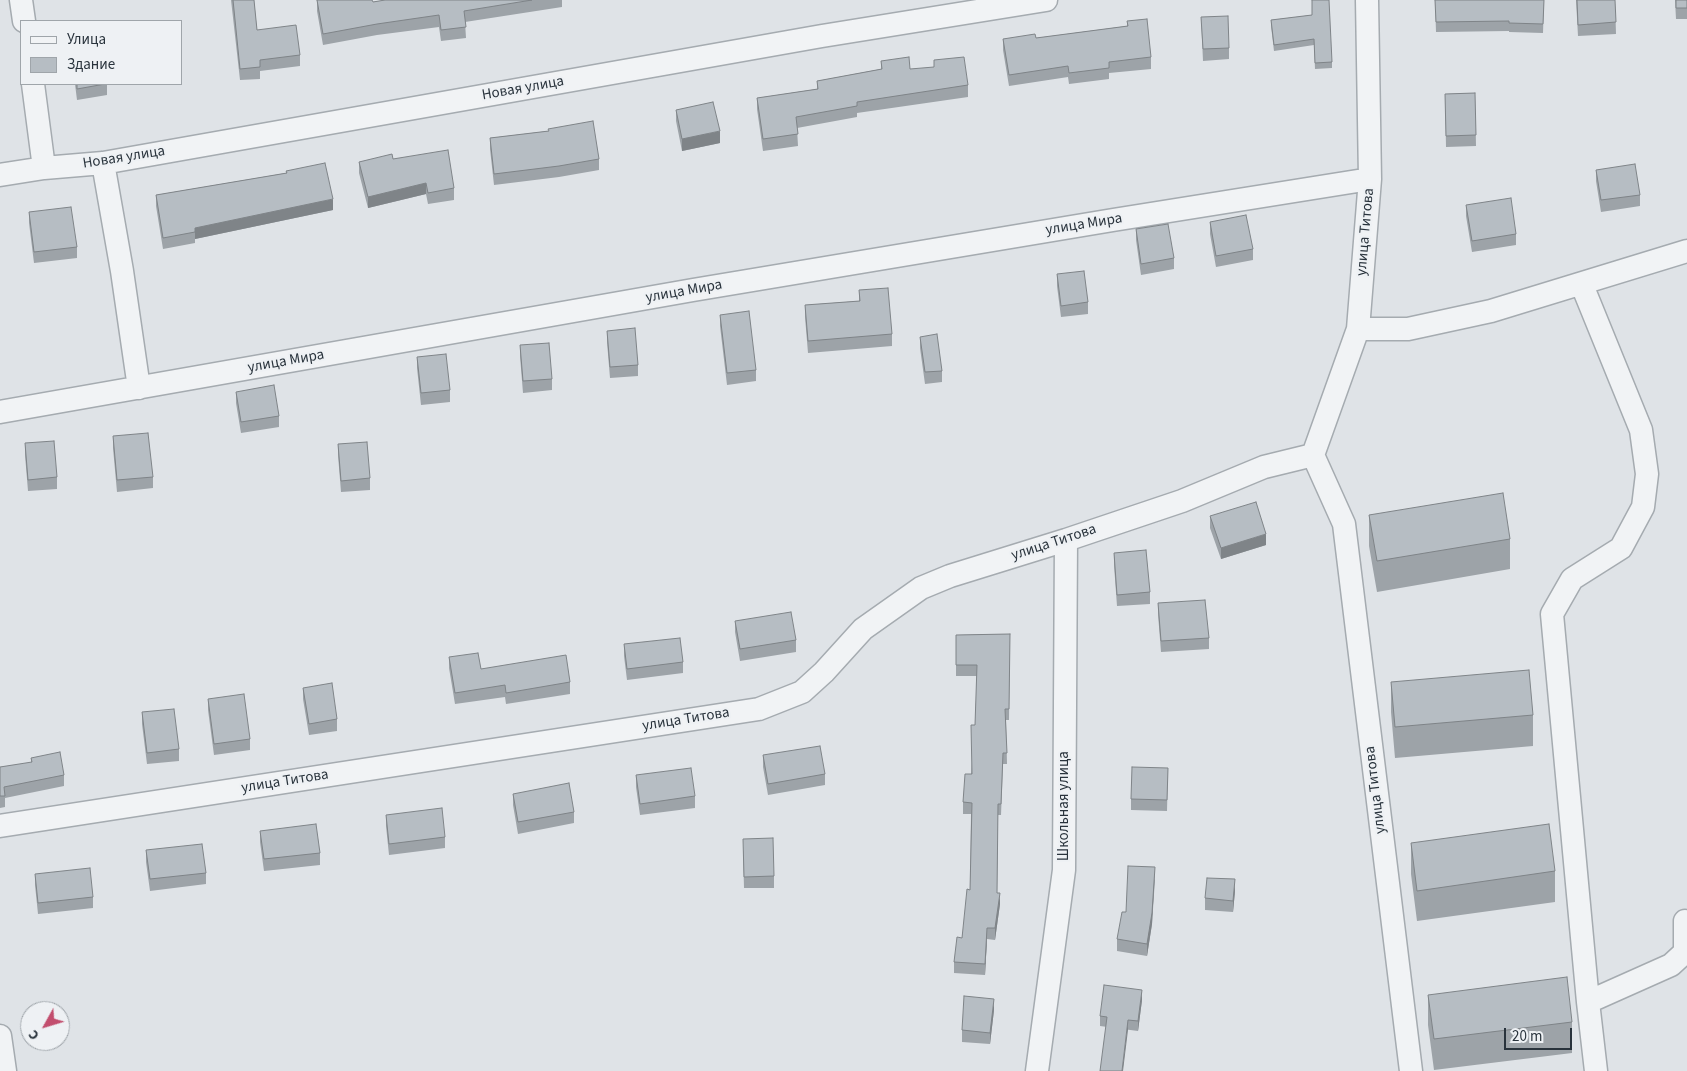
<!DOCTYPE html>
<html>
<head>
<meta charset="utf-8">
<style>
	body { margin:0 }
	#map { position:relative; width:1687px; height:1071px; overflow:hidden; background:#dfe3e7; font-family:"Source Sans 3",sans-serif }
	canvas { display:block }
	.legend { position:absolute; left:20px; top:20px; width:162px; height:65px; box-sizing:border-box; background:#eef1f4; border:1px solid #9fa5aa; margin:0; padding:6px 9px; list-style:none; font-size:15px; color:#29333c }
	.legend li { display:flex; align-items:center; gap:10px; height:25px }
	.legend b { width:25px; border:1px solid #9fa5aa }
	.north { position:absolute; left:20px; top:1001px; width:50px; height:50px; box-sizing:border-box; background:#eef1f4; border:1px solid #9fa5aa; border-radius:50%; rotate:231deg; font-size:14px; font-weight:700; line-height:20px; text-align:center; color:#29333c }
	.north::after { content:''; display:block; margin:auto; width:18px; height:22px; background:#c24e6e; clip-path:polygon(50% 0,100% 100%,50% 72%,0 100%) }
	.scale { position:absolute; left:1504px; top:1028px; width:68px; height:22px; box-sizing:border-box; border:2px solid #29333c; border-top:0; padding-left:6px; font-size:15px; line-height:18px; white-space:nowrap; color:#29333c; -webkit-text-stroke:4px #eef1f4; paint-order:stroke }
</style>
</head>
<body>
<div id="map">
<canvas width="1687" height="1071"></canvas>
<ul class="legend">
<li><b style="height:6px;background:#f1f3f5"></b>Улица</li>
<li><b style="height:14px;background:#b6bdc3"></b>Здание</li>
</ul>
<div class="north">С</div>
<div class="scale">20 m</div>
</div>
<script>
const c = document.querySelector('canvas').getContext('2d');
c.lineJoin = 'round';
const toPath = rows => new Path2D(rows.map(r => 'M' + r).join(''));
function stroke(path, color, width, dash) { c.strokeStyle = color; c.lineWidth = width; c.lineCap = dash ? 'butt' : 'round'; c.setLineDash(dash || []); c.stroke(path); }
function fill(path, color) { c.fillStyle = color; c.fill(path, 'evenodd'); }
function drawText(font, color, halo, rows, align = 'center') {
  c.font = font + ' "Source Sans 3",sans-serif'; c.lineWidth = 4.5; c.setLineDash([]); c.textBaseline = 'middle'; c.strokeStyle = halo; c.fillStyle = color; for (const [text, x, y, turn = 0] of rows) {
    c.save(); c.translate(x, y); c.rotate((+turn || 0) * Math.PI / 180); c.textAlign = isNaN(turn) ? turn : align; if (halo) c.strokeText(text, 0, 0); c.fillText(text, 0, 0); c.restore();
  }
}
const minor = toPath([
	[21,0,24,21],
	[1367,0,1370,179,1358,329,1313,455,1344,524,1411,1071],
	[33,84,44,168],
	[103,163,122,271,139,388],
	[0,175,44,168,103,163,822,36,1046,0],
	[1582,285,1641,430,1647,474,1643,507,1621,548,1572,579,1552,614,1588,1002,1596,1071],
	[1358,329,1408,329,1491,311,1687,251],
	[0,412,693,290,1113,220,1370,179],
	[0,826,759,709,802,692,824,672,863,629,921,588,950,576,1066,540,1182,501,1264,467,1313,455],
	[1588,1002,1671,965,1685,952,1685,921],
	[0,1036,5,1071],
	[1037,1071,1064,870,1066,540]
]);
stroke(minor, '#a5abb0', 25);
stroke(minor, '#f1f3f5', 22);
fill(toPath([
	[231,0,254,0,257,30,300,55,300,66,260,71,260,79,240,80],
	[317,0,373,2,385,0,562,0,562,7,465,22,466,38,441,41,439,27,377,35,323,45,317,11],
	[1435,0,1544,0,1543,33,1509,32,1509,31,1436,32],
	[1576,0,1615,0,1616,34,1578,36],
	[1675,0,1687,0,1687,19,1676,19],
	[1312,15,1332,62,1332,68,1315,69,1314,45,1274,51,1271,26,1271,20],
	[1201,17,1229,48,1229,59,1203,61],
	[1127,21,1151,57,1151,69,1109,73,1109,79,1069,84,1068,77,1009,86,1003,50,1003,39,1036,38,1127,26],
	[881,61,968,85,968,97,857,113,857,117,797,128,798,146,763,151,757,109,757,98,817,89,817,81,881,69],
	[75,84,107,84,107,95,77,100],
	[1475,93,1476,146,1446,147,1445,94],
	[676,110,720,143,682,151,676,121],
	[548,131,599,159,599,170,559,177,494,185,490,149,490,138],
	[393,159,454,188,454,200,428,204,426,194,368,208,359,173,359,162],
	[1596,170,1640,195,1640,206,1601,212,1596,181],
	[286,171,333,210,195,239,195,243,163,249,156,206,156,195,286,173],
	[1466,205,1516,234,1516,245,1472,252,1466,216],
	[29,212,77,247,77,258,34,263,29,223],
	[1210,222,1253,249,1253,260,1216,267,1210,234],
	[1136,229,1174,258,1174,269,1141,275,1136,240],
	[1057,274,1088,302,1088,314,1061,317,1057,286],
	[859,290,892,334,892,346,808,353,805,317,805,305,859,301],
	[720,315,756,370,756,381,727,385,720,326],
	[607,331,638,365,638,376,610,378,607,342],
	[920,337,942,371,942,382,925,384,920,348],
	[520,345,552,379,552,390,523,393,520,356],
	[417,357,450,390,450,402,421,405,417,368],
	[236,392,279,416,279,427,241,433,236,403],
	[113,436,153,477,153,488,117,492,113,448],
	[25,443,57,477,57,489,28,491,25,455],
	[338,444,370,478,370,490,341,492,338,455],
	[1369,515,1510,539,1510,569,1377,592,1369,546],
	[1210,516,1266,545,1221,559,1210,528],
	[1114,553,1150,592,1150,604,1117,606,1114,565],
	[1158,603,1209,638,1209,649,1161,652,1158,614],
	[735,621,796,640,796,652,740,661,735,632],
	[1010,634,1009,720,1006,720,1007,764,1003,764,1001,815,998,815,997,893,1000,904,995,940,987,939,985,975,954,973,954,962,962,938,970,890,971,814,963,814,963,802,971,774,975,725,977,676,956,676,956,635],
	[624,644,683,662,683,673,627,680,624,656],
	[449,657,481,669,570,682,570,694,506,704,505,697,455,704,449,668],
	[1391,682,1533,715,1533,746,1395,758,1391,712],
	[303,688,337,719,337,731,309,735,303,699],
	[208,699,250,739,250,750,214,755,208,710],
	[142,712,179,749,179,761,147,764,142,724],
	[763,755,825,774,825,785,768,795,763,767],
	[31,758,64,775,64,786,5,798,5,807,0,808,0,767,31,763],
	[1168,768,1167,811,1131,810,1131,799],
	[636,775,695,796,695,808,640,815,636,787],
	[513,794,574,812,574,823,518,834,513,805],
	[386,815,445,837,445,848,389,855,386,826],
	[260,831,320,853,320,865,264,871,260,842],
	[1411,843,1555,871,1555,902,1417,921,1411,874],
	[146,850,206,873,206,884,150,891,146,862],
	[743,850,774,876,774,888,744,888],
	[35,874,93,897,93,908,38,914,35,885],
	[1155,879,1152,924,1147,956,1117,951,1117,939,1126,912],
	[1235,891,1233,912,1205,910,1205,898],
	[1428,995,1572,1022,1572,1053,1434,1070,1428,1025],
	[1142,1000,1138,1031,1100,1026,1100,1016],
	[994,1010,990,1044,962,1042,962,1030]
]), '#9da3a8');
fill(toPath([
	[720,131,720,143,682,151,682,139],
	[426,183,426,194,368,208,368,197],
	[333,199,333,210,195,239,195,228],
	[1266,534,1266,545,1221,559,1221,548],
	[1155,867,1152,924,1147,956,1147,944],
	[1235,879,1235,891,1233,912,1233,901],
	[1000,893,1000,904,995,940,995,928],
	[987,928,987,939,985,975,985,964],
	[1142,990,1142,1000,1138,1031,1138,1021],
	[994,999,994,1010,990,1044,990,1033],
	[1128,1020,1128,1030,1123,1071,1122,1071]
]), '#7f8488');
const building = toPath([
	[233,0,254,0,257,30,296,25,300,55,260,60,260,67,240,69,233,0],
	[317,0,372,0,373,2,385,0,532,0,464,11,466,27,441,30,439,15,377,24,323,34,317,0],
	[1312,0,1329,0,1332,62,1315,63,1314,39,1274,45,1271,20,1312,15,1312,0],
	[1435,0,1544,0,1543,24,1509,23,1509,21,1436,22,1435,0],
	[1577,0,1615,0,1616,22,1578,25,1577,0],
	[1676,0,1687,0,1687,8,1676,8,1676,0],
	[1228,16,1229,48,1203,49,1201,17,1228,16],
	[1147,19,1151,57,1109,62,1109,68,1069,73,1068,66,1009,75,1003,39,1035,34,1036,38,1128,26,1127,21,1147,19],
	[909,57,910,69,934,67,934,60,964,57,968,85,857,102,857,106,796,117,798,134,763,139,757,98,818,89,817,81,882,69,881,61,909,57],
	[77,84,105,84,77,89,77,84],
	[1475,93,1476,135,1446,136,1445,94,1475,93],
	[713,102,720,131,682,139,676,110,713,102],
	[593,121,599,159,559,166,494,174,490,138,549,131,548,129,593,121],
	[448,150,454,188,428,193,426,183,368,197,359,162,392,154,393,159,448,150],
	[325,163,333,199,195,228,195,232,163,238,156,195,287,173,286,171,325,163],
	[1635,164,1640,195,1601,200,1596,170,1635,164],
	[1511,198,1516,234,1472,241,1466,205,1511,198],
	[71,207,77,247,34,252,29,212,71,207],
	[1246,215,1253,249,1216,256,1210,222,1246,215],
	[1168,224,1174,258,1141,264,1136,229,1168,224],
	[1084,271,1088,302,1061,306,1057,274,1084,271],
	[888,288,892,334,808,341,805,305,860,301,859,290,888,288],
	[749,311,756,370,727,373,720,315,749,311],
	[635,328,638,365,610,367,607,331,635,328],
	[937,334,942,371,925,372,920,337,937,334],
	[549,343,552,379,523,381,520,345,549,343],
	[446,354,450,390,421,393,417,357,446,354],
	[274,385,279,416,241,422,236,392,274,385],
	[148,433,153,477,117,480,113,436,148,433],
	[54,441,57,477,28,480,25,443,54,441],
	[367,442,370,478,341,481,338,444,367,442],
	[1503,493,1510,539,1377,561,1369,515,1503,493],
	[1256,502,1266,534,1221,548,1210,516,1256,502],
	[1146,550,1150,592,1117,595,1114,553,1146,550],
	[1205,600,1209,638,1161,641,1158,603,1205,600],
	[791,612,796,640,740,649,735,621,791,612],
	[1010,634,1009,709,1005,709,1007,753,1003,753,1001,804,998,804,997,893,1000,893,995,928,987,928,985,964,954,962,957,937,962,938,967,889,970,890,972,803,963,802,965,774,972,774,971,725,975,725,977,665,956,665,956,635,1010,634],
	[680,638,683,662,627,669,624,644,680,638],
	[478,653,481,669,566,655,570,682,506,693,505,685,455,693,449,657,478,653],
	[1529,670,1533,715,1395,727,1391,682,1529,670],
	[332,683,337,719,309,724,303,688,332,683],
	[244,694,250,739,214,744,208,699,244,694],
	[174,709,179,749,147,753,142,712,174,709],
	[820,746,825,774,768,784,763,755,820,746],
	[60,752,64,775,4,787,5,796,0,796,0,767,32,762,31,758,60,752],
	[1132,767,1168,768,1167,800,1131,799,1132,767],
	[691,768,695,796,640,804,636,775,691,768],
	[569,783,574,812,518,822,513,794,569,783],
	[442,808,445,837,389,844,386,815,442,808],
	[316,824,320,853,264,859,260,831,316,824],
	[1549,824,1555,871,1417,891,1411,843,1549,824],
	[773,838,774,876,744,877,743,839,773,838],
	[202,844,206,873,150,879,146,850,202,844],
	[1128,866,1155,867,1152,913,1147,944,1117,939,1122,912,1126,912,1128,866],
	[90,868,93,897,38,903,35,874,90,868],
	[1207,878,1235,879,1233,901,1205,898,1207,878],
	[1567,977,1572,1022,1434,1039,1428,995,1567,977],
	[1104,985,1142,990,1138,1021,1128,1020,1122,1071,1100,1071,1107,1017,1100,1016,1104,985],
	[964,996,994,999,990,1033,962,1030,964,996]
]);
fill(building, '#b6bdc3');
stroke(building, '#7f8488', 1);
drawText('15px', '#29333c', '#eef1f4', [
	["Новая улица",523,89,-10],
	["Новая улица",124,158,-9],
	["улица Мира",1084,225,-9],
	["улица Титова",1366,232,-85],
	["улица Мира",684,292,-10],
	["улица Мира",286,362,-10],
	["улица Титова",1054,543,-18],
	["улица Титова",686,720,-9],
	["улица Титова",285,782,-9],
	["улица Титова",1376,790,-97],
	["Школьная улица",1065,806,-90]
]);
</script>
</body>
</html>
